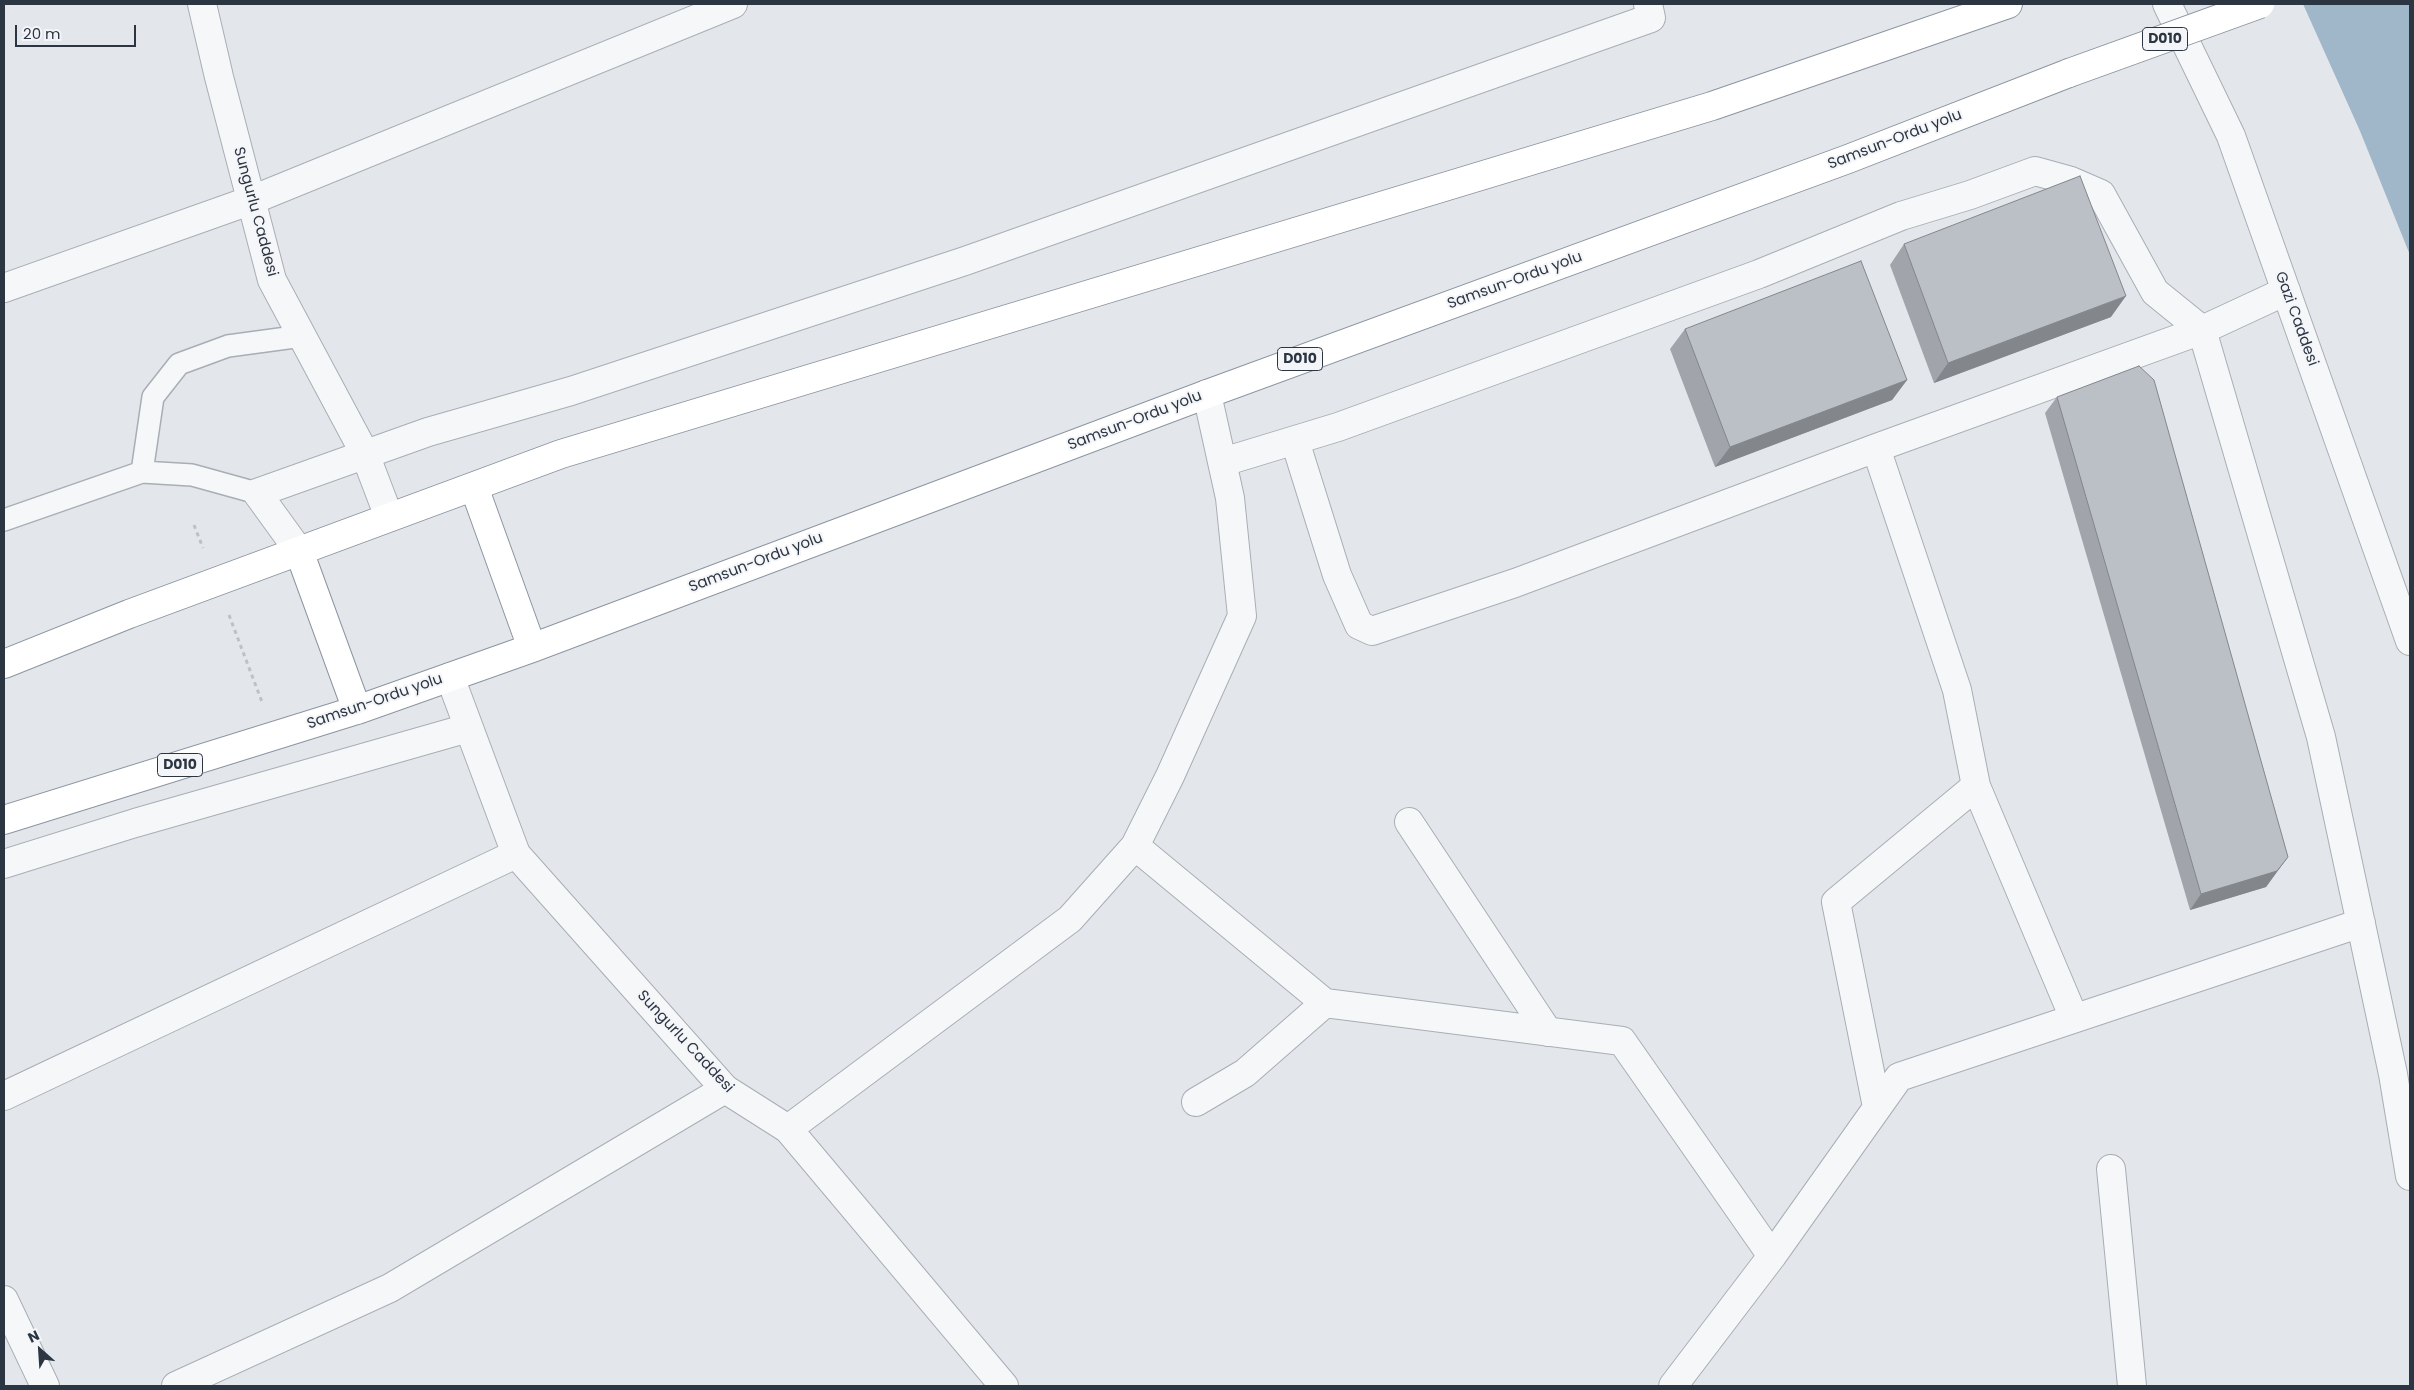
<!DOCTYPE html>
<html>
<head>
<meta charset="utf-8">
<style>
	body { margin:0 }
	#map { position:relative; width:2414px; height:1390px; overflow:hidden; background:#e3e7eb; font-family:Poppins,sans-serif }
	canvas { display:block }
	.frame { position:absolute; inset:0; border:5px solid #2c3542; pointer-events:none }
	.north { position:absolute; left:15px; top:1325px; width:50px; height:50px; -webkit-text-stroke:4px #f3f5f8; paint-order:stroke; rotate:334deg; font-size:14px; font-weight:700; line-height:20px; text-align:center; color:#2c3542 }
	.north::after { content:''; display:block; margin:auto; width:18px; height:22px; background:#2c3542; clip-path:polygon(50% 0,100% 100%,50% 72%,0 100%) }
	.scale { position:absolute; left:15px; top:25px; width:121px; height:22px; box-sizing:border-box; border:2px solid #2c3542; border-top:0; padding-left:6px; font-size:15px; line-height:18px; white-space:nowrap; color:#2c3542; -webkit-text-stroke:4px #f3f5f8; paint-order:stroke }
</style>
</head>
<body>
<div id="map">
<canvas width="2414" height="1390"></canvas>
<div class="frame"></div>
<div class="north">N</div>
<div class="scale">20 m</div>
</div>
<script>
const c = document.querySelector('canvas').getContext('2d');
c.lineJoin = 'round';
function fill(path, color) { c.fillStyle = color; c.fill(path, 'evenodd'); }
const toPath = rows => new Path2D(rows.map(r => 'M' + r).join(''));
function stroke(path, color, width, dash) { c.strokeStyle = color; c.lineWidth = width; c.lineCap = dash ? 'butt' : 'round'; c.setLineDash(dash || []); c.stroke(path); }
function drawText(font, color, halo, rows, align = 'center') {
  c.font = font + ' Poppins,sans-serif'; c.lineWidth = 4; c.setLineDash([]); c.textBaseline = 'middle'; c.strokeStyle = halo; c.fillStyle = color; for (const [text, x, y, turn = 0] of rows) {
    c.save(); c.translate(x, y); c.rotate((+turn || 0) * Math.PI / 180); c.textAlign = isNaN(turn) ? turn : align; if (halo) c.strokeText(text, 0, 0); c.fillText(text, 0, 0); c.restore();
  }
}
fill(toPath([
	[2303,4,2410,4,2410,255,2360,131]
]), '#a0b6c9');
const service = toPath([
	[142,472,153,397,179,364,228,346,302,336],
	[4,520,142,472,192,475,257,493]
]);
const minor = toPath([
	[4,288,252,200,733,4],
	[1295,441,1337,575,1359,625,1372,631,1515,583,1876,448,2202,330,2286,291],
	[1876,448,1957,690,1976,786,2074,1018],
	[1223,462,1338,427,1759,274,1901,216,1970,195,2035,171,2071,181,2101,194,2155,292,2202,330,2321,737,2393,1074,2410,1176],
	[299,551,257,493,428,432,571,391,965,261,1651,18,1648,4],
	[1409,822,1548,1032],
	[1135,846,1325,1003,1622,1041,1772,1256],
	[4,864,135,823,468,728],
	[4,1096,516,854],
	[1196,1102,1245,1073,1325,1003],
	[1877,1107,1836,902,1976,786],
	[788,1129,1070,919,1135,846,1170,776,1242,616,1230,498,1207,394],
	[2111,1169,2132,1386],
	[4,1300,45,1386],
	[176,1386,390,1288,725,1089],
	[1673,1386,1772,1256,1899,1077,2361,923]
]);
const tertiary = toPath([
	[202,4,219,77,272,280,365,454,389,517],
	[2167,4,2231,136,2410,641],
	[450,677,516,854,725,1089,788,1129,1004,1386]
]);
const trunk = toPath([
	[474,487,532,648],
	[299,551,357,710],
	[4,664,129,614,561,454,1712,106,2008,4],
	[4,820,357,710,532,648,1207,394,1848,159,2069,73]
]);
stroke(service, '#a8aeb5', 24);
stroke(minor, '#a8aeb5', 30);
stroke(tertiary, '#a8aeb5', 30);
stroke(trunk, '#8b95a1', 30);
stroke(toPath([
	[194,525,203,548],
	[229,615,262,702]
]), '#bdc1c6', 3, [4, 4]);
stroke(service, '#f6f7f9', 21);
stroke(minor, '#f6f7f9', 28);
stroke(tertiary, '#f6f7f9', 28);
stroke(trunk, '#fff', 28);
const trunkBridge = toPath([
	[2069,73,2260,4]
]);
stroke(trunkBridge, '#8b95a1', 30, []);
stroke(trunkBridge, '#fff', 28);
fill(toPath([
	[1904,244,2111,317,1934,383,1890,265],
	[1685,329,1907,380,1892,400,1715,467,1670,349],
	[2057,397,2276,873,2266,887,2190,910,2045,413]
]), '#a1a5ab');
fill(toPath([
	[2126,296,2111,317,1934,383,1948,363],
	[1907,380,1892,400,1715,467,1730,447],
	[2288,857,2266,887,2190,910,2201,894]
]), '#83868b');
const building = toPath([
	[2080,176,2126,296,1948,363,1904,244,2080,176],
	[1861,261,1907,380,1730,447,1685,329,1861,261],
	[2139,366,2154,380,2288,857,2277,871,2201,894,2057,397,2139,366]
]);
fill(building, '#bbc0c7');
stroke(building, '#83868b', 1);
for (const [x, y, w] of [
	[2165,39,45],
	[1300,359,45],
	[180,765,45]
]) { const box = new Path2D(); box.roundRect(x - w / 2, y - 11.5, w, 23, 4); c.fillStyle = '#f3f5f8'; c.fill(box); stroke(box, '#2c3542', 1); }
drawText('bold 14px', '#2c3542', null, [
	["D010",2165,39],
	["D010",1300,359],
	["D010",180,765]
]);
drawText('15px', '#2c3542', '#f3f5f8', [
	["Samsun-Ordu yolu",1895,140,-21],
	["Sungurlu Caddesi",255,212,75],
	["Samsun-Ordu yolu",1515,281,-20],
	["Gazi Caddesi",2296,319,70],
	["Samsun-Ordu yolu",1135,421,-21],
	["Samsun-Ordu yolu",756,563,-21],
	["Samsun-Ordu yolu",375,702,-19],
	["Sungurlu Caddesi",685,1042,47]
]);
</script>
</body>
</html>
